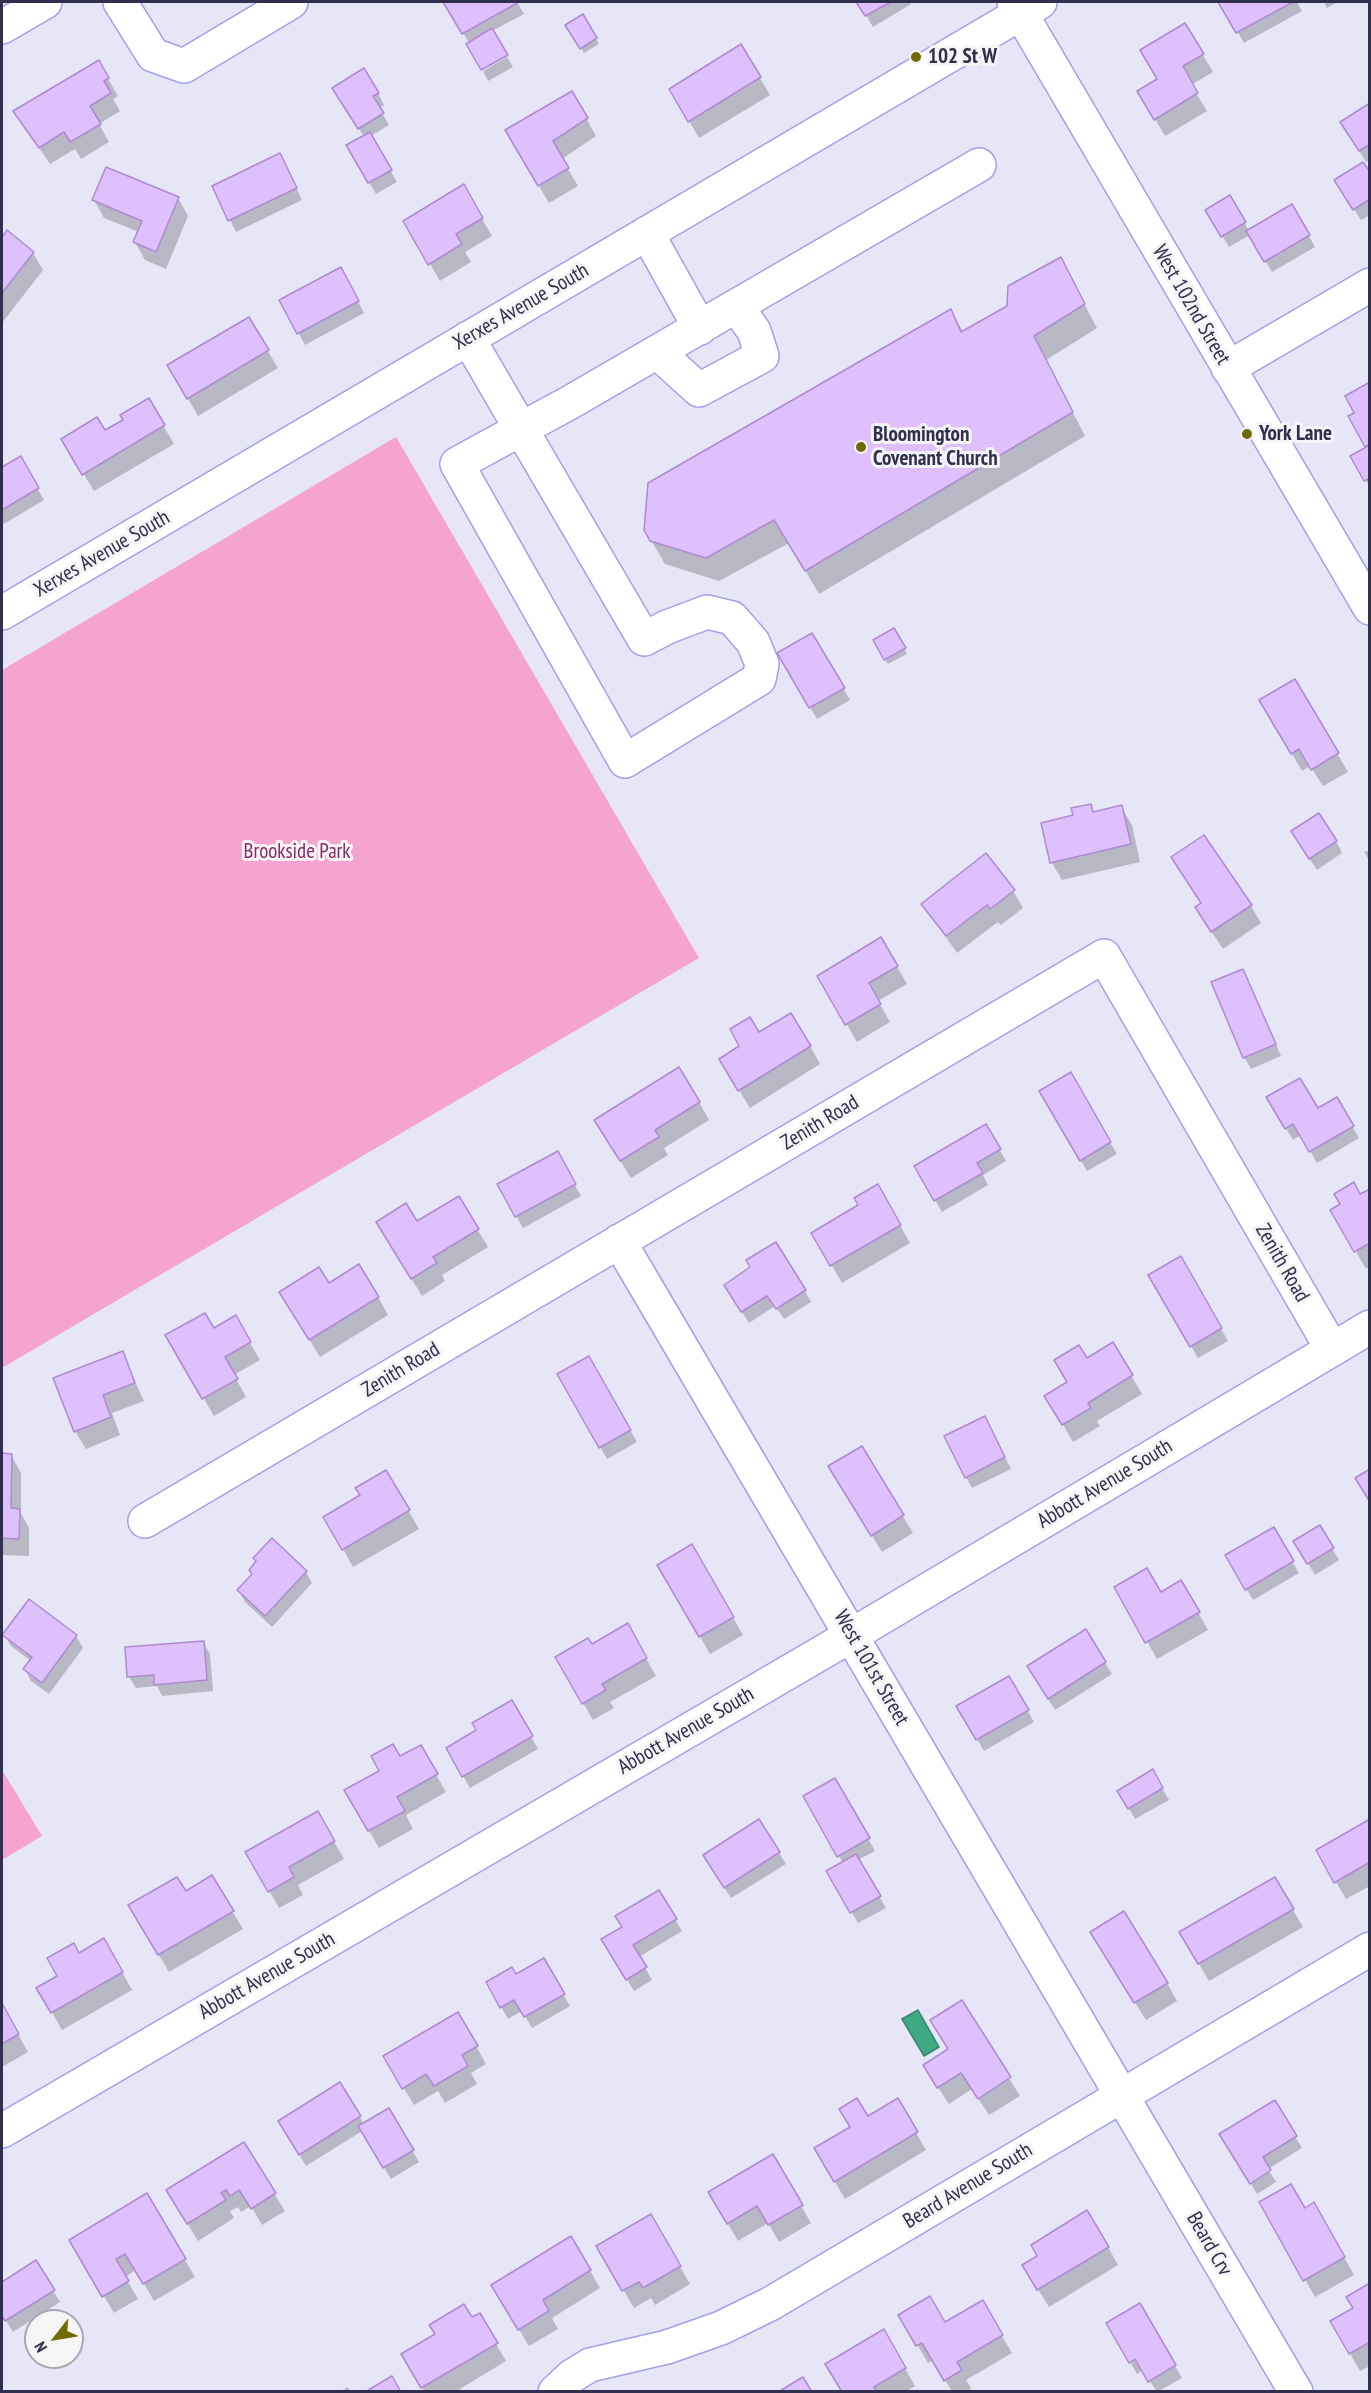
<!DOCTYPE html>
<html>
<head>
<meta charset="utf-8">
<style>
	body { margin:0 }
	#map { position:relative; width:1371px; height:2393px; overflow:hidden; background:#e6e6f6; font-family:"PT Sans Narrow",sans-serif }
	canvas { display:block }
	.frame { position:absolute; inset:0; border:3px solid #312f4e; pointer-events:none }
	.north { position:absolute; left:24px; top:2309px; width:60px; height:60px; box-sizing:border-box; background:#f5f5f5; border:2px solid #a7a6b2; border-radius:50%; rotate:239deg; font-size:16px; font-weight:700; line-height:24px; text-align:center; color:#312f4e }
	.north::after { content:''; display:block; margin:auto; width:21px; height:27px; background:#706b07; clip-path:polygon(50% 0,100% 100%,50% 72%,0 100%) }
</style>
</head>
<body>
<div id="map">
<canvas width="1371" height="2393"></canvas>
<div class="frame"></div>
<div class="north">N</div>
</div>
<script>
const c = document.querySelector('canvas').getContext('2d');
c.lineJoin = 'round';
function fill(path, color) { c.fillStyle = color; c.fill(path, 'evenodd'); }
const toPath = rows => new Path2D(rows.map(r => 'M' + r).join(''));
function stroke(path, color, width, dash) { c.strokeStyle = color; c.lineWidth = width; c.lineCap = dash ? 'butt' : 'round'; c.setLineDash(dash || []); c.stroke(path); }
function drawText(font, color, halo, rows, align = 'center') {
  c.font = font + ' "PT Sans Narrow",sans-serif'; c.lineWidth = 6; c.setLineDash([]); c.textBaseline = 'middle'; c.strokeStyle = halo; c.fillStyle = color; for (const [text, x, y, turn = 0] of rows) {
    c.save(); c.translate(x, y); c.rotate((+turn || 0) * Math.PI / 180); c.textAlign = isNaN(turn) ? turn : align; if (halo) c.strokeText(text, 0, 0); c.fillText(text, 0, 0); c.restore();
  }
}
fill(toPath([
	[396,437,699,958,2,1368,2,670],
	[2,1770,42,1836,2,1860]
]), '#f4a4cf');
const water = toPath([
	[918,2010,939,2047,924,2056,902,2019,918,2010]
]);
fill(water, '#3fa983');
stroke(water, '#3b8473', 1.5);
fill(toPath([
	[447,2,517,2,524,14,469,43,445,3],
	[858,2,909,2,911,4,873,27],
	[1220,2,1297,2,1302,11,1244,43],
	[1324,2,1338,2,1327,8],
	[582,16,599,44,584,53,567,25],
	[1185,25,1213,72,1191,85,1207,111,1165,136,1139,91,1159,80],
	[741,46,770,95,699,138,671,90],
	[507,57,513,67,488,81,483,71],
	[98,62,118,96,113,99,120,111,99,124,109,142,81,159,75,149,50,164,15,112],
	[378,93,384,105,379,108,389,125,371,136,397,182,376,194,348,146,364,137,341,100],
	[572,93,596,136,562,159,578,186,549,203,507,131],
	[1369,105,1370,160,1366,162,1349,134],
	[286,167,302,200,236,232,214,187],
	[1370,175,1370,215,1361,220,1343,192],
	[463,186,492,236,465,252,471,262,440,281,405,221],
	[1230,197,1249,231,1292,206,1315,247,1272,272,1250,235,1229,247,1207,210],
	[178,198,188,216,166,269,145,260,135,242,139,232,104,218,94,200],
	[7,232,33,253,43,270,2,323,2,239],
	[347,280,364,313,305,345,281,301],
	[1073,283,1097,328,1046,360,1085,436,819,594,789,543,719,581,665,564,645,530,951,311,963,332],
	[248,319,278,368,198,416,169,366],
	[1370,383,1370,487,1352,457,1367,448,1350,417,1356,413],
	[148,400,174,444,94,491,63,440,105,432,125,420],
	[20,458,44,500,2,525,2,469],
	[894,630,907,654,888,664,875,641],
	[812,635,850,700,817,719,779,654],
	[1294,681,1348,772,1323,786,1310,766,1302,771,1261,700],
	[1090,805,1095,813,1121,807,1132,825,1140,862,1062,880,1052,863,1043,824,1075,816],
	[1336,841,1342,853,1317,870,1299,843],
	[1370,850,1370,862,1364,852],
	[1173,858,1251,906,1261,923,1223,949,1207,925,1202,904],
	[1013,891,1023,908,1001,925,998,922,957,953,923,904],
	[881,939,907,984,878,1001,890,1022,857,1042,819,976],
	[1249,982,1281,1056,1251,1069,1244,1057],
	[759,1035,810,1046,820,1064,750,1108,731,1077,741,1047],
	[1070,1075,1117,1154,1087,1171,1041,1092],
	[1268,1098,1318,1110,1336,1099,1359,1138,1317,1163,1301,1135,1293,1140],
	[699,1102,709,1120,664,1148,668,1155,631,1178,606,1138],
	[986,1126,1006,1161,983,1175,988,1185,942,1212,916,1167],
	[557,1154,581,1196,523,1228,499,1185],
	[878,1186,910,1243,842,1283,813,1233,860,1206],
	[1370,1191,1370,1266,1366,1269,1332,1210],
	[458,1198,488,1247,442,1275,445,1281,422,1296,388,1240],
	[1180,1258,1228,1341,1198,1358,1150,1276],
	[329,1285,378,1297,388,1315,320,1357,291,1310],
	[805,1291,811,1302,784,1319,775,1306,749,1323,732,1297],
	[235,1317,260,1360,234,1375,246,1397,214,1416,167,1336,213,1330],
	[1113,1345,1142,1394,1097,1421,1100,1426,1073,1442,1047,1397,1069,1383,1087,1360],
	[122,1353,144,1401,112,1413,120,1435,86,1449,75,1431],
	[588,1358,637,1442,607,1459,559,1375],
	[991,1429,1011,1469,972,1488,966,1477],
	[862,1448,913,1533,882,1552,840,1484],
	[2,1455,11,1455,21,1473,21,1513,29,1528,29,1556,2,1555],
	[386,1472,419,1529,353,1567,325,1517,361,1496],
	[1319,1527,1339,1560,1315,1575,1295,1541],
	[1273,1529,1299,1573,1253,1600,1227,1556],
	[692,1546,743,1635,710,1654,659,1565],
	[306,1572,312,1583,272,1627,245,1602,239,1591],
	[1181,1582,1208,1630,1157,1659,1116,1587,1160,1594],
	[29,1601,76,1636,83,1648,49,1694,31,1681,25,1669,31,1661,11,1646,4,1635],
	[627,1625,656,1676,610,1702,614,1708,593,1720,557,1657,591,1646],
	[1085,1631,1112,1674,1055,1710,1035,1678],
	[203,1642,210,1654,213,1691,162,1696,157,1686,136,1688,129,1677],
	[1009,1678,1034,1722,984,1751,958,1706],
	[511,1702,538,1749,470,1788,448,1749,478,1731],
	[420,1747,446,1792,406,1815,413,1829,379,1848,346,1790],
	[1152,1771,1169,1800,1135,1819,1119,1791],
	[835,1780,875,1851,858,1860,886,1908,858,1923,828,1872,843,1863,805,1797],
	[317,1813,344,1859,298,1885,303,1895,279,1908,247,1852],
	[759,1821,786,1864,731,1898,711,1867],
	[1370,1821,1370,1886,1346,1899,1318,1851],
	[212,1877,243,1929,169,1972,130,1906,185,1893],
	[1275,1879,1303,1927,1209,1981,1181,1933],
	[659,1892,682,1931,639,1957,652,1980,634,1991,603,1940,624,1928],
	[104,1940,132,1990,62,2030,39,1989,59,1977,79,1955],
	[1102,1950,1167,1983,1177,2001,1146,2020],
	[543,1960,570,2006,532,2028,522,2011,508,2019,488,1983,516,1976],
	[962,2002,1020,2096,989,2115,972,2089,949,2104,935,2083,950,2049],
	[2,2006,28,2052,2,2067],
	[458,2014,486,2064,471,2073,477,2084,445,2103,438,2091,414,2105,385,2057],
	[340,2084,364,2124,388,2110,419,2162,391,2179,362,2131,306,2166,280,2122],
	[897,2100,926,2150,845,2199,816,2149],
	[1274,2102,1302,2148,1268,2169,1276,2182,1257,2194,1222,2135],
	[243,2144,285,2211,262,2225,251,2206,241,2212,238,2207,230,2211,234,2218,198,2241,178,2208],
	[773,2157,811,2223,779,2242,768,2223,738,2241,710,2193],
	[147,2195,195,2277,154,2301,136,2270,125,2277,138,2299,114,2313,71,2240],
	[1261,2203,1304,2210,1314,2204,1354,2275,1315,2297],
	[651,2216,690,2284,655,2305,651,2298,634,2308,598,2246],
	[571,2238,600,2288,552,2318,558,2329,529,2346,503,2303],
	[1108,2247,1118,2265,1049,2307,1034,2283],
	[35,2262,60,2302,13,2332,2,2314,2,2284],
	[1370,2285,1370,2366,1360,2371,1332,2322,1355,2309],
	[982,2302,1012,2353,966,2380,971,2388,966,2392,952,2392,934,2360,928,2363,900,2315,945,2324],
	[1140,2305,1182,2378,1157,2392,1143,2370,1137,2374,1108,2323],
	[479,2315,506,2361,455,2392,425,2392,403,2354],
	[884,2331,915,2386,905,2392,843,2392],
	[348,2387,350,2392,340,2392]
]), '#0003');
const building = toPath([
	[443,2,519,2,462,34,443,2],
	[856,2,891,2,865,16,856,2],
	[1218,2,1293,2,1236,33,1218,2],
	[583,14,597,38,580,49,565,25,583,14],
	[1185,23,1204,54,1183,66,1198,93,1154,120,1137,91,1157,79,1140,50,1185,23],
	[492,28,508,55,481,70,466,44,492,28],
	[741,44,761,77,688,122,669,89,741,44],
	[99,60,109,78,104,81,111,93,90,106,101,124,70,142,64,132,39,148,13,111,99,60],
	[364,68,379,93,373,96,384,113,358,129,332,88,364,68],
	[572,91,588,118,553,141,569,168,538,186,505,130,572,91],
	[1370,103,1370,144,1359,151,1340,122,1370,103],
	[370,132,392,170,368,183,346,145,370,132],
	[280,153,297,188,228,221,212,186,280,153],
	[1363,162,1370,172,1370,199,1353,210,1334,180,1363,162],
	[106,167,179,197,156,252,133,242,142,221,92,200,106,167],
	[464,184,483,218,456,234,462,244,428,265,403,221,464,184],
	[1230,195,1246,222,1221,237,1205,210,1230,195],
	[1292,204,1310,235,1264,262,1246,231,1292,204],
	[7,230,34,252,2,293,2,237,7,230],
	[1061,257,1085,304,1034,336,1073,412,805,571,774,520,706,558,650,541,644,530,648,483,951,309,961,332,1007,306,1008,286,1061,257],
	[341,267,359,301,297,334,279,300,341,267],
	[249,317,269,350,187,399,167,365,249,317],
	[1370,382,1370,444,1365,447,1348,416,1354,413,1345,396,1370,382],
	[149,398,165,425,82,475,61,439,97,417,105,430,123,420,120,415,149,398],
	[1370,445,1370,478,1364,481,1350,456,1370,445],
	[21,456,39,488,2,510,2,467,21,456],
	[894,628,906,648,884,660,873,640,894,628],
	[812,633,845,688,809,708,777,653,812,633],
	[1295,679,1339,753,1311,770,1299,749,1291,754,1259,700,1295,679],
	[1091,804,1093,812,1122,805,1131,844,1050,863,1041,823,1073,815,1071,808,1091,804],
	[1319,813,1337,841,1309,859,1291,831,1319,813],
	[1204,835,1252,905,1211,932,1195,907,1201,903,1171,857,1204,835],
	[986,853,1015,890,990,909,987,905,946,936,921,904,986,853],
	[881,937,898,966,869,983,881,1004,845,1025,817,976,881,937],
	[1243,969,1276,1044,1243,1058,1211,982,1243,969],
	[791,1013,811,1046,738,1091,719,1059,739,1046,730,1029,750,1017,759,1032,791,1013],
	[679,1067,700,1102,655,1130,659,1137,620,1161,594,1120,679,1067],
	[1071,1072,1111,1142,1080,1161,1039,1091,1071,1072],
	[1300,1078,1318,1108,1337,1097,1354,1126,1309,1152,1293,1124,1285,1129,1266,1097,1300,1078],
	[986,1124,1001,1149,977,1163,983,1173,934,1201,914,1166,986,1124],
	[558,1151,576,1184,515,1217,497,1184,558,1151],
	[1354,1182,1360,1194,1370,1189,1370,1243,1354,1252,1330,1210,1340,1204,1334,1194,1354,1182],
	[878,1184,901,1225,830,1266,811,1233,858,1205,854,1198,878,1184],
	[459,1196,479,1229,433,1257,437,1263,411,1279,376,1222,406,1203,417,1221,459,1196],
	[776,1242,806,1290,776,1309,767,1296,741,1312,724,1285,750,1267,746,1260,776,1242],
	[1181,1256,1222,1328,1190,1347,1148,1275,1181,1256],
	[359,1264,379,1297,309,1340,279,1292,319,1267,329,1283,359,1264],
	[205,1313,214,1328,236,1315,251,1342,225,1357,238,1379,202,1399,165,1335,205,1313],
	[1113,1342,1133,1375,1088,1403,1091,1408,1062,1425,1044,1396,1067,1382,1054,1360,1079,1345,1087,1358,1113,1342],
	[123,1351,135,1383,103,1395,111,1417,74,1432,53,1378,123,1351],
	[589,1356,631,1430,599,1448,557,1374,589,1356],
	[985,1416,1005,1457,965,1478,944,1436,985,1416],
	[862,1446,904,1515,871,1536,828,1466,862,1446],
	[2,1453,12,1454,11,1508,20,1509,19,1539,2,1538,2,1453],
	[1370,1469,1370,1502,1355,1478,1370,1469],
	[386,1470,410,1510,342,1550,323,1517,360,1495,355,1488,386,1470],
	[1320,1525,1334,1548,1307,1564,1293,1541,1320,1525],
	[1274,1527,1294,1561,1245,1590,1225,1555,1274,1527],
	[272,1538,307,1571,265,1616,237,1590,252,1574,249,1570,256,1561,253,1558,272,1538],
	[692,1544,734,1617,699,1637,657,1565,692,1544],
	[1147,1568,1161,1592,1181,1580,1200,1612,1145,1643,1114,1587,1147,1568],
	[29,1599,77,1635,42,1683,23,1669,32,1657,2,1635,29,1599],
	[628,1623,647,1658,602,1684,606,1690,582,1704,555,1657,588,1638,592,1644,628,1623],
	[1086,1629,1106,1662,1048,1699,1027,1666,1086,1629],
	[204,1641,207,1680,154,1685,154,1675,127,1677,125,1647,204,1641],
	[1009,1676,1029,1710,976,1740,956,1706,1009,1676],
	[512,1700,533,1736,462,1777,446,1748,476,1730,472,1723,512,1700],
	[393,1744,400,1756,421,1745,438,1774,397,1797,405,1811,368,1831,344,1790,379,1771,371,1756,393,1744],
	[1153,1769,1163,1788,1128,1809,1117,1791,1153,1769],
	[835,1778,870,1838,837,1857,803,1796,835,1778],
	[318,1811,335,1841,289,1867,294,1877,268,1892,245,1852,318,1811],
	[759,1819,780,1852,724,1888,703,1855,759,1819],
	[1370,1819,1370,1862,1334,1883,1316,1850,1370,1819],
	[856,1854,881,1896,850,1913,826,1871,856,1854],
	[212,1875,234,1911,158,1955,128,1905,177,1877,186,1891,212,1875],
	[1275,1877,1294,1909,1198,1964,1179,1932,1275,1877],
	[659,1890,677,1919,633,1945,647,1967,626,1980,601,1939,622,1927,615,1916,659,1890],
	[1124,1911,1168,1983,1134,2003,1090,1932,1124,1911],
	[104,1938,123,1972,51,2013,36,1988,57,1976,47,1958,74,1943,79,1953,104,1938],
	[544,1958,565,1994,524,2017,514,2000,500,2008,486,1982,512,1967,516,1974,544,1958],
	[962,2000,1011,2077,978,2099,961,2073,937,2088,923,2065,948,2049,930,2020,962,2000],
	[2,2003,19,2034,2,2044,2,2003],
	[458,2012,478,2046,462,2055,468,2066,434,2086,426,2074,402,2089,383,2056,458,2012],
	[340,2082,361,2116,299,2155,278,2121,340,2082],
	[857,2098,868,2116,898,2098,918,2132,834,2182,814,2148,850,2127,839,2109,857,2098],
	[1275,2100,1297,2136,1263,2157,1271,2170,1250,2184,1219,2134,1275,2100],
	[389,2108,414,2150,383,2168,358,2126,389,2108],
	[244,2142,276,2193,251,2209,239,2190,230,2196,226,2190,221,2193,226,2200,187,2224,166,2190,244,2142],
	[773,2154,803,2205,768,2225,757,2206,727,2224,708,2192,773,2154],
	[1291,2184,1305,2208,1314,2202,1345,2257,1303,2281,1259,2202,1291,2184],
	[147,2193,186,2259,143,2284,125,2254,116,2259,129,2281,102,2297,69,2240,147,2193],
	[1087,2210,1109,2247,1037,2290,1022,2265,1037,2256,1031,2245,1087,2210],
	[651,2214,681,2266,643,2288,639,2282,622,2291,596,2246,651,2214],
	[571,2236,591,2270,543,2300,549,2311,518,2330,491,2285,571,2236],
	[36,2260,55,2290,5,2321,2,2316,2,2282,36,2260],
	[1370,2283,1370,2342,1349,2354,1330,2321,1353,2308,1346,2297,1370,2283],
	[930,2296,945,2322,983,2300,1003,2335,957,2362,962,2370,944,2381,922,2343,916,2346,898,2315,930,2296],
	[1140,2303,1176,2365,1148,2382,1135,2359,1129,2363,1106,2323,1140,2303],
	[464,2304,472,2317,480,2313,498,2343,421,2388,401,2354,435,2334,429,2325,464,2304],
	[884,2329,906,2368,874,2387,877,2392,842,2392,825,2364,884,2329],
	[392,2376,401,2392,365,2392,392,2376],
	[803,2377,812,2392,778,2392,803,2377]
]);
fill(building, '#ddc0fc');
stroke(building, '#ad8ad1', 1.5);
const minor = toPath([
	[120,2,153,55,184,66,291,2],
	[1014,2,1370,608],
	[2,27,45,2],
	[647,233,700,328],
	[468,338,482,362,521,429,644,639,667,627,707,612,732,618,753,642,762,664,759,679,625,761,457,464,521,429,569,403,979,165],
	[657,352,699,390,762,356,754,331,737,307],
	[1228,368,1370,285],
	[2,613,1040,2],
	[619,1241,1296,2392],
	[145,1521,1104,956,1332,1349],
	[2,2131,852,1635,1370,1327],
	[555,2392,572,2376,590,2365,667,2347,721,2328,770,2304,1370,1949]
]);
stroke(minor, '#a49feb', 36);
stroke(minor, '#fff', 33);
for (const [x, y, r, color] of [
	[916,57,6,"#706b07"],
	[1247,434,6,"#706b07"],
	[861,447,6,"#706b07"]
]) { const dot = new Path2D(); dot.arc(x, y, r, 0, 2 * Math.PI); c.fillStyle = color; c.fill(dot); stroke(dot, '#f5f5f5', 2); }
drawText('bold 21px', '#312f4e', '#f5f5f5', [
	["102 St W",928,57],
	["York Lane",1259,434],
	["Bloomington",873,435],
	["Covenant Church",873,459]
], 'left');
drawText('21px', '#312f4e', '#f5f5f5', [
	["West 102nd Street",1191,305,60],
	["Xerxes Avenue South",521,307,-30],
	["Xerxes Avenue South",102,554,-30],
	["Zenith Road",820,1123,-31],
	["Zenith Road",1282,1263,60],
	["Zenith Road",401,1370,-31],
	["Abbott Avenue South",1105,1484,-31],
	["West 101st Street",871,1668,60],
	["Abbott Avenue South",686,1731,-30],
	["Abbott Avenue South",267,1976,-30],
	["Beard Avenue South",968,2186,-31],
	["Beard Crv",1209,2244,60]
]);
drawText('21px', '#882a64', '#f5f5f5', [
	["Brookside Park",297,852]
]);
</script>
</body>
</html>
